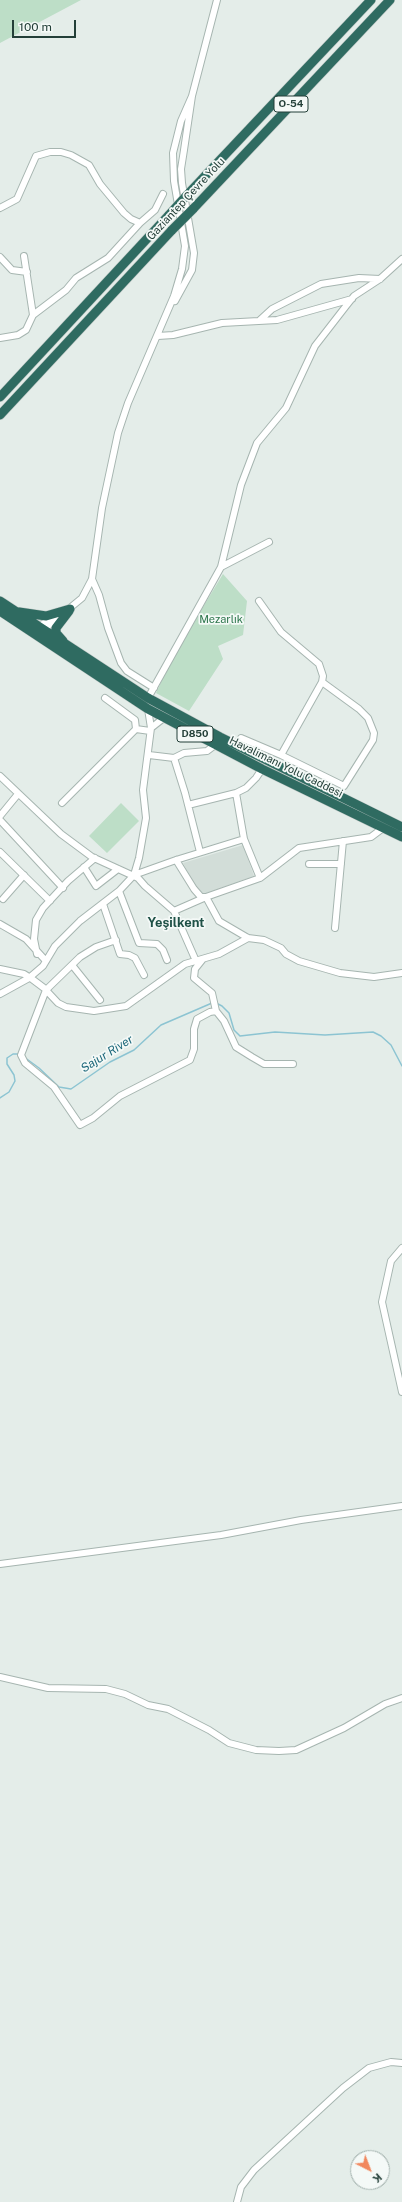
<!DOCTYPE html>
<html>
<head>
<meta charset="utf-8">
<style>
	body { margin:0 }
	#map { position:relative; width:402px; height:2202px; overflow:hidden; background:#e4ede9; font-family:"Public Sans",sans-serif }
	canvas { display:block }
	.north { position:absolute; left:350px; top:2150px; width:40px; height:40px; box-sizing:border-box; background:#f4f9f7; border:1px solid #a0afab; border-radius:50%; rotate:138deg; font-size:11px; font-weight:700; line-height:16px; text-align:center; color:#233f38 }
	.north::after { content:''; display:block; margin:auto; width:14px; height:18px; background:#f1875d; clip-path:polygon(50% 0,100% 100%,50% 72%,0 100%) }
	.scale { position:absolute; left:12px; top:20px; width:64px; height:18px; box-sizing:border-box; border:2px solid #233f38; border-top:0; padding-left:5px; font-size:12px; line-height:14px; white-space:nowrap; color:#233f38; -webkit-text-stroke:3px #f4f9f7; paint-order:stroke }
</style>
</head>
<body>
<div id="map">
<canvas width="402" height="2202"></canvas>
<div class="north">K</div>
<div class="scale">100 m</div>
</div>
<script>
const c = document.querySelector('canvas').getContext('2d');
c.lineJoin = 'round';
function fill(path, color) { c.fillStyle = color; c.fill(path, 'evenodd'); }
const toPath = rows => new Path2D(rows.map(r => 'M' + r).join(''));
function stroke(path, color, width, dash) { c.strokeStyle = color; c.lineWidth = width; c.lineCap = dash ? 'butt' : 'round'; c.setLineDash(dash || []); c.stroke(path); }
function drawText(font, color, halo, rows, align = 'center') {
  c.font = font + ' "Public Sans",sans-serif'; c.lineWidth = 3.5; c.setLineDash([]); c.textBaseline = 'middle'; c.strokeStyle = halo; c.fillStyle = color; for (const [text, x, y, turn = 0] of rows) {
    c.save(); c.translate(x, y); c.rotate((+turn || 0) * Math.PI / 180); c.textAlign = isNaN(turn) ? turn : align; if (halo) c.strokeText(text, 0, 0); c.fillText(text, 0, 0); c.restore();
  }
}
fill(toPath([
	[243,845,254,876,204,894,194,884,183,863]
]), '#d2ddd8');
fill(toPath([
	[0,0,81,0,0,43],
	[223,574,247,601,243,635,218,646,223,659,189,711,156,693,174,655],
	[121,803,139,821,107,853,89,836]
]), '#bddec7');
stroke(toPath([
	[216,1003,222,1006,229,1013,234,1030,240,1036,275,1032,325,1035,373,1032,381,1036,391,1045,402,1066],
	[24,1057,39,1068,59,1087,71,1089,110,1062,134,1050,161,1025,212,1003],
	[0,1098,9,1092,15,1081,14,1075,7,1064,7,1058,13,1054,19,1054]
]), '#8cc4d2', 1.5);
const minor = toPath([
	[0,208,17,199,36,156,50,152,61,152,71,155,89,165,100,184,124,213,131,219,140,223],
	[24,256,33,315],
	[0,257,12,270,27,272],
	[175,301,192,270,194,253,182,183,181,169,184,150,192,96,217,0],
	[260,320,272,309,321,284,359,278,380,279],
	[158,336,173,335,222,323,277,320,352,299],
	[0,338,18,335,26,330,33,315,66,290,76,278,108,258,140,223,155,210,163,194],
	[221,567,269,542],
	[92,579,99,595,108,628,121,663,127,671,154,688],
	[259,601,281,632,319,664,323,676,322,682,281,755],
	[37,627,55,617],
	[42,631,82,598,92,579,102,508,118,433,128,403,174,296,182,269,185,246,174,181,173,153,181,121,192,96],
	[105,698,135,720,136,729],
	[148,698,221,567,241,485,257,443,286,408,315,346,346,306,354,296,380,279,402,259],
	[151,728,165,717],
	[236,745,241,738,281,755,344,786,373,740,374,733,368,718,359,709,322,682],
	[149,755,174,758,184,753,207,751,215,745],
	[174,758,185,793,200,852],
	[0,776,61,834,92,857,138,878,145,886,174,911,196,961],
	[236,793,244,839,260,878],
	[62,803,136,729,150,731],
	[188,805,236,793,246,788,256,778,262,769],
	[0,816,18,794],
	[0,820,63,888],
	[0,852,50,901],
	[176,860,194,889,201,897,206,897,260,878,299,848,371,837,383,828],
	[309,864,341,864],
	[84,867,96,886,118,869],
	[134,875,176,860,244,839],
	[119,891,139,943,157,944,163,950,167,960],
	[3,899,24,875],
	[103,904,120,954,129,955,135,958,144,975],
	[174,911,206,897,219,921,248,938,264,940,281,948,286,954,299,961,340,973,374,977,402,973],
	[0,924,26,939,46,961],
	[335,928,343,841],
	[116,940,96,947,80,957,46,990,21,1055,25,1063,54,1087,80,1125,93,1118,120,1096,190,1060,194,1049,194,1029,197,1019,210,1012,216,1011,224,1021,236,1047,252,1057,264,1064,293,1064],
	[37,954,34,939,36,920,43,908,68,881,95,858],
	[203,959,195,969,194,978,212,993,216,1011],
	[72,965,100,1000],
	[0,969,24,974,32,979,44,988,58,1003,66,1007,94,1011,126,1006,185,964,219,954,248,938],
	[0,994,29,978,43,966,55,946,80,921,119,891,134,875,139,858,146,818,143,790,151,728,148,709],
	[402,1248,391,1261,382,1302,402,1392],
	[0,1564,221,1535,301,1520,402,1506],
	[0,1677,48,1688,106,1689,125,1694,148,1705,168,1709,209,1730,229,1743,256,1750,279,1751,296,1750,344,1728,385,1704,402,1698],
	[237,2202,241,2187,254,2170,343,2088,369,2068,391,2062,402,2063]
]);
const highway = toPath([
	[188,194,371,0],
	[193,209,390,0],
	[0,397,169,215],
	[0,415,172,230],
	[0,601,148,698,220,737,402,827],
	[0,611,148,709,262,769,402,837],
	[19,612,46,616,70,609],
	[63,641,56,633,56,628,69,611]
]);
stroke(minor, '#a6b5b0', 8);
stroke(highway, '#c1c9c7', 10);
stroke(minor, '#fff', 6);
stroke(highway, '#2f6b61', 9);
const highwayBridge = toPath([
	[169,215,188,194],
	[172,230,193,209]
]);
stroke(highwayBridge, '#c1c9c7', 10, []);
stroke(highwayBridge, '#2f6b61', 9);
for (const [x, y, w] of [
	[291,104,34],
	[195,734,36]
]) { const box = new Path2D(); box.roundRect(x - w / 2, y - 8, w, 16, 3); c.fillStyle = '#f4f9f7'; c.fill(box); stroke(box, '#233f38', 1); }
drawText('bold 10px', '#233f38', null, [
	["O-54",291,104],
	["D850",195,734]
]);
drawText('11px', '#233f38', '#f4f9f7', [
	["Gaziantep Çevre Yolu",186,199,-47],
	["Havalimanı Yolu Caddesi",286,767,26]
]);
drawText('11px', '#2d764c', '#f4f9f7', [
	["Mezarlık",221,620]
]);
drawText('italic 12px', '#1d687b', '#f4f9f7', [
	["Sajur River",107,1054,-32]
]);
drawText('bold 13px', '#1f5147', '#f4f9f7', [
	["Yeşilkent",176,923]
]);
</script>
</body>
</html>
